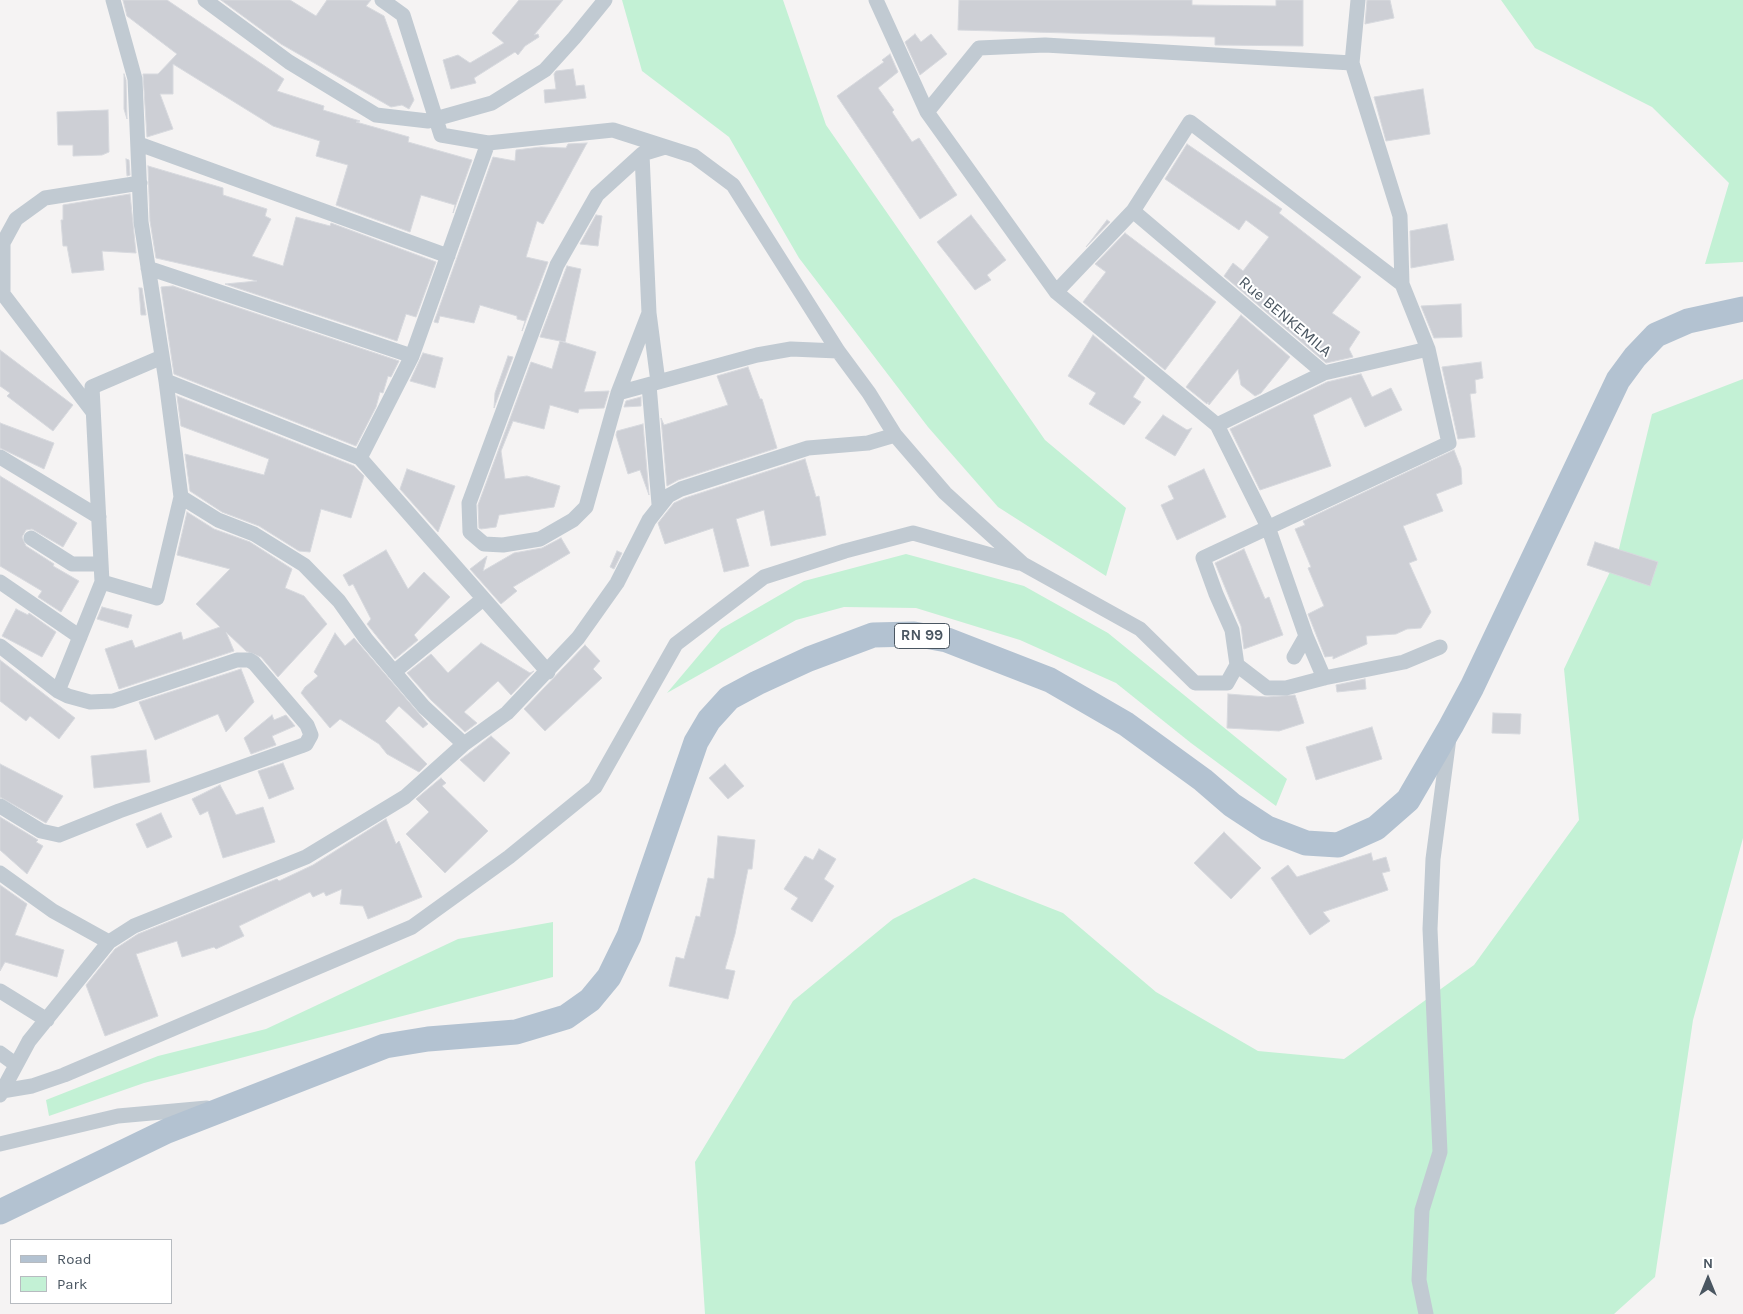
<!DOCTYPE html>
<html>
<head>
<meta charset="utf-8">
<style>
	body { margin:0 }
	#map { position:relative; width:1743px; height:1314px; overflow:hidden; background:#f5f3f3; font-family:Karla,sans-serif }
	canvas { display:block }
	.legend { position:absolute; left:10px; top:1239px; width:162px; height:65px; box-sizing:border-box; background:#fff; border:1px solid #b7bbc0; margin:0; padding:6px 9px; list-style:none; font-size:15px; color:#4a5661 }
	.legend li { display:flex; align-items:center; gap:10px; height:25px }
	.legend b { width:25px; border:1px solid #b7bbc0 }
	.north { position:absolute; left:1683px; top:1254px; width:50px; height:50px; -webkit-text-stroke:4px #fff; paint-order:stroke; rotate:0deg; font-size:14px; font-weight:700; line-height:20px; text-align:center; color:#4a5661 }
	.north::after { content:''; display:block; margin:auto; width:18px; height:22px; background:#4a5661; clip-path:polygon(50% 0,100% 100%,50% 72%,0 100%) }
</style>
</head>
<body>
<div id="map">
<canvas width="1743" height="1314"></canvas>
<ul class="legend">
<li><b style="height:6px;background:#b3c2d1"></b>Road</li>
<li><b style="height:14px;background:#c3f1d5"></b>Park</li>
</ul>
<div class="north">N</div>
</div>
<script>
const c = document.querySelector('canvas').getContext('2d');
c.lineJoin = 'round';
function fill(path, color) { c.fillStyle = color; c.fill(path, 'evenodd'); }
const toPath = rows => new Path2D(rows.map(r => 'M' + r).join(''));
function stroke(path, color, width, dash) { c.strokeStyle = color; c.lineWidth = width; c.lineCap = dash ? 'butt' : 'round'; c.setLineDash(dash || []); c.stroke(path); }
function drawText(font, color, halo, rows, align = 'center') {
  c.font = font + ' Karla,sans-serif'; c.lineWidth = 4; c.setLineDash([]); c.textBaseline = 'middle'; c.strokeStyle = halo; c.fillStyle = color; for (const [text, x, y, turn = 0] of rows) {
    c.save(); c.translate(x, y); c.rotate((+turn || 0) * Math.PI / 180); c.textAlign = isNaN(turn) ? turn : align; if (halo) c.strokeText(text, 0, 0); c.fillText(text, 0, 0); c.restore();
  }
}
fill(toPath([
	[622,0,783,0,826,125,1045,440,1126,508,1106,576,998,507,928,427,799,258,729,137,642,71],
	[1501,0,1743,0,1743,262,1705,264,1729,183,1652,107,1535,48],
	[1743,379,1743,838,1693,1020,1655,1277,1614,1314,705,1314,695,1162,793,1001,893,919,974,878,1063,913,1156,992,1258,1051,1344,1059,1474,965,1579,820,1564,669,1617,557,1652,414],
	[906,554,1024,586,1108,633,1287,779,1276,806,1191,743,1116,683,1020,640,916,608,844,607,796,620,667,693,721,629,804,581],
	[553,922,553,977,144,1083,49,1116,46,1100,158,1056,266,1029,458,939]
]), '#c3f1d5');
const building = toPath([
	[123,0,167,0,284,79,277,91,324,106,323,110,360,121,356,122,409,137,408,142,472,160,453,213,455,205,421,195,410,232,336,205,348,165,316,156,320,141,273,126,173,64,173,94,160,94,173,129,147,137,143,74,158,74,177,54,127,16,123,0],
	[221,0,290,0,316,16,327,0,371,0,366,6,384,16,414,100,409,109,402,105,391,107,281,44,221,0],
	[519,0,563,0,534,35,538,34,539,37,525,46,518,55,515,52,474,78,476,83,451,89,443,60,458,55,470,63,504,43,492,33,519,0],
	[959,0,1192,0,1192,5,1276,6,1276,0,1303,0,1303,46,1215,45,1215,37,958,30,959,0],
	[1367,0,1390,0,1394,18,1365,24,1367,0],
	[915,34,921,42,931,34,947,54,920,75,905,42,915,34],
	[890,54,898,72,878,88,894,110,892,112,912,142,919,138,957,195,920,219,837,96,884,62,882,60,890,54],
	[573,69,576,86,584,85,586,98,545,103,544,90,556,89,554,74,556,71,573,69],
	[124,74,126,80,127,119,124,109,124,74],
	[1423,89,1430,134,1386,141,1374,97,1423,89],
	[108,110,109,152,102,155,73,156,73,145,58,145,57,112,108,110],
	[587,143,543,224,537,221,526,257,548,262,522,331,525,321,517,319,517,316,480,305,474,323,440,316,438,323,434,322,493,157,515,161,516,150,541,147,566,148,568,144,587,143],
	[1187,144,1282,209,1279,213,1361,277,1332,313,1360,332,1349,349,1353,357,1326,363,1224,276,1233,263,1243,271,1269,237,1246,220,1239,230,1165,179,1187,144],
	[126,159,129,160,130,175,127,176,126,159],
	[148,166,223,188,223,195,267,209,265,216,271,219,252,256,283,266,296,217,330,226,331,223,436,262,416,317,406,314,397,341,225,284,257,281,156,258,150,221,148,166],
	[130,194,136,253,102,251,104,270,72,273,67,246,63,246,61,220,63,220,63,205,130,194],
	[596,215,602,216,598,246,580,244,596,215],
	[971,215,1006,260,987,275,991,280,975,290,937,242,971,215],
	[1107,220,1110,222,1086,247,1107,220],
	[1447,224,1454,260,1411,268,1410,231,1447,224],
	[1125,233,1216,302,1165,370,1083,302,1106,272,1095,264,1125,233],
	[567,266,581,269,565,342,540,337,567,266],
	[173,286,399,361,391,377,388,376,383,393,380,392,376,407,356,446,174,374,161,287,173,286],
	[139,288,142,288,146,315,141,315,139,288],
	[1461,304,1462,337,1434,338,1421,306,1461,304],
	[1241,315,1290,357,1261,393,1255,396,1241,385,1238,369,1209,405,1208,402,1207,404,1186,387,1241,315],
	[1093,335,1145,378,1133,397,1141,402,1124,425,1089,404,1096,393,1068,376,1093,335],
	[560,341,596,352,584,392,609,391,604,408,579,409,578,413,550,405,544,429,513,421,501,451,505,479,527,476,560,486,554,507,499,515,496,527,481,529,479,528,478,505,531,362,552,369,560,341],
	[0,350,73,405,53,431,7,396,10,393,0,386,0,350],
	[423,353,443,358,435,388,410,381,423,353],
	[508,356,513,357,494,408,495,393,508,356],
	[1481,362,1483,378,1475,380,1476,393,1470,394,1475,437,1458,439,1442,367,1481,362],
	[748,367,760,399,762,399,777,448,678,480,667,486,661,418,664,425,728,405,717,376,748,367],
	[1361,374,1372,397,1391,388,1402,410,1365,427,1351,397,1313,415,1331,466,1260,490,1230,429,1327,382,1361,374],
	[177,396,354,466,364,476,351,518,321,509,310,552,299,551,259,526,222,512,190,491,185,454,264,475,269,459,181,426,177,396],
	[641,397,641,406,624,407,626,401,641,397],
	[1163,415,1187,430,1192,428,1175,456,1145,438,1163,415],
	[0,423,54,443,44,469,0,448,0,423],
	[643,424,649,495,640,470,628,474,616,435,617,431,643,424],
	[1454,450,1461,468,1462,484,1436,494,1443,511,1403,526,1417,560,1409,563,1431,612,1421,628,1407,629,1396,634,1366,636,1367,644,1333,659,1333,656,1325,657,1308,614,1324,606,1308,568,1311,567,1295,529,1305,525,1303,521,1454,450],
	[805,459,816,497,819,496,826,535,771,546,764,510,736,519,749,566,724,572,713,528,665,544,658,523,674,503,685,498,805,459],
	[407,469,455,486,438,532,400,489,407,469],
	[1204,469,1226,517,1177,540,1161,505,1174,499,1168,486,1204,469],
	[0,476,77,523,63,547,32,529,26,530,22,537,26,546,54,564,53,566,79,581,61,612,38,597,42,591,0,566,0,476],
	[187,512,214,529,250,542,292,569,285,588,304,596,327,624,278,677,261,657,246,651,226,632,234,651,119,689,105,649,132,640,135,648,181,632,183,640,220,627,196,604,230,569,177,555,187,512],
	[561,538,570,553,513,587,517,591,501,604,470,569,487,556,483,571,514,553,542,548,561,538],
	[1595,542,1658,562,1650,586,1587,565,1595,542],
	[1244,549,1265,599,1269,597,1283,635,1244,649,1241,626,1215,563,1244,549],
	[386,550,408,589,424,572,450,597,414,635,418,640,395,659,367,624,371,619,353,584,349,586,343,575,386,550],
	[617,551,622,553,614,569,610,567,617,551],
	[102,607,132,615,128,628,97,619,102,607],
	[16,609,28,615,29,613,56,632,42,657,2,636,16,609],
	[335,633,345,646,354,638,428,724,423,728,399,706,385,721,427,764,419,772,387,754,379,744,340,719,330,728,301,693,305,687,318,676,314,672,335,633],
	[481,643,530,673,534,671,511,695,498,681,464,712,477,723,465,732,431,700,407,673,431,654,448,673,481,643],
	[585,645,600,661,593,669,602,678,545,731,524,709,585,645],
	[0,660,75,718,59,739,30,716,26,721,0,701,0,660],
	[241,669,254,702,226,732,218,714,155,740,139,702,241,669],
	[1365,679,1366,689,1337,692,1336,685,1365,679],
	[1228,694,1267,697,1295,695,1304,723,1279,731,1227,728,1228,694],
	[1493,713,1521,714,1520,734,1492,733,1493,713],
	[272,715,274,720,286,715,295,726,272,736,276,745,251,754,244,738,272,715],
	[1372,727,1382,759,1316,780,1306,747,1372,727],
	[491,736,510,753,484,782,460,760,491,736],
	[146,750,150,782,94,788,91,756,146,750],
	[283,763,294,789,269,799,258,771,283,763],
	[0,764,63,796,46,823,0,797,0,764],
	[725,764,744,786,728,799,709,778,725,764],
	[441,778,446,783,442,786,488,831,445,873,406,834,429,812,416,799,441,778],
	[220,785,236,815,263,807,275,842,223,858,208,811,200,815,192,799,220,785],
	[161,813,172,837,147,848,136,824,161,813],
	[0,817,38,840,36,842,43,846,27,874,0,850,0,817],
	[386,819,396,844,399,841,422,897,368,919,363,906,340,904,342,889,326,896,324,892,313,897,310,892,239,926,244,936,216,949,214,947,182,957,177,941,136,954,158,1016,105,1036,86,985,115,949,138,934,277,879,279,881,313,865,386,819],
	[1224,832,1261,868,1231,899,1194,863,1224,832],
	[718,836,755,840,752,869,748,869,735,934,725,969,735,971,728,999,669,986,676,957,684,959,696,916,700,917,708,878,714,879,718,836],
	[819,849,836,859,824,879,834,886,812,922,791,909,798,898,784,889,805,856,813,860,819,849],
	[1371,853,1373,861,1386,857,1390,871,1382,873,1388,890,1323,912,1330,921,1310,935,1271,878,1288,865,1297,877,1371,853],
	[0,885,27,904,15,935,64,950,57,977,5,962,0,971,0,885]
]);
fill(building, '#cdcfd5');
stroke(building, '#d7d9de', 1);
stroke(toPath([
	[205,0,289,62,376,115,428,121,492,103,545,70,574,38,605,0],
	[382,0,403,15,441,135,488,143,613,130,694,156,733,185,838,351,869,393,895,435,945,493,1023,564,1140,629,1195,683,1227,683,1237,665,1232,630,1216,594,1203,558,1449,443,1428,349,1402,284,1190,122,1133,211,1056,292],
	[876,0,927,112],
	[1358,0,1352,63,1400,216,1402,284],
	[139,144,448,256],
	[642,154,649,313,658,382],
	[1133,211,1324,373],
	[148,268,412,356],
	[649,313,618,393,586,507,573,520,540,539,503,545,484,544,470,532,469,503,557,265,597,195,642,154,665,147],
	[166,381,360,458,548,672],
	[649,385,659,504],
	[618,393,757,355,791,349,838,351],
	[93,412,3,294,3,243,16,219,45,198,140,183],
	[1217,425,1324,373,1428,349],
	[0,457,99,517],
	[360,458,412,356,488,143],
	[31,538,72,564,101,564],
	[0,582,80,637],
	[102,582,157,598,181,497,166,381,141,222,135,79,113,0],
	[1306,636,1324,678],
	[0,646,58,691,68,696,90,702,113,701,237,660,249,660,254,663,307,725,311,735,306,744,301,746,119,811,59,835,41,831,0,806],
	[1294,657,1306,636,1268,527,1217,425,1056,292,927,112,979,48,1045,45,1352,63],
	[1237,665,1267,688,1286,688,1324,678,1404,662,1440,647],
	[394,672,483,599],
	[58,691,102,582,92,387,162,357],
	[464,744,507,713,578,638,617,583,649,520,668,496,681,489,808,448,868,443,895,435],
	[0,873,53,911,109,942],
	[0,991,47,1020],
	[0,1053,15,1064],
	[2,1091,32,1086,64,1075,412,927,509,857,595,787,676,644,764,577,845,551,913,533,1019,563],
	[0,1095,29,1041,109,942,134,926,306,857,405,797,464,744,424,707,366,639,339,601,304,565,254,534,218,520,181,497],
	[0,1144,118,1116,207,1108],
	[1426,1314,1419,1280,1422,1210,1440,1152,1430,929,1433,859,1449,738]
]), '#c1cad2', 15);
stroke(toPath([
	[0,1212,167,1131,385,1046,428,1039,516,1032,566,1017,590,1000,609,977,629,936,696,742,709,720,729,698,757,683,809,659,873,635,914,634,947,640,1050,680,1126,724,1203,780,1232,805,1267,828,1306,843,1338,845,1376,828,1408,800,1451,726,1472,687,1618,380,1635,357,1656,335,1688,321,1743,309]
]), '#b3c2d1', 25);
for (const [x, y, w] of [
	[922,636,55]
]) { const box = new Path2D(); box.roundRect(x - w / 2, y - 12.5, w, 25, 4); c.fillStyle = '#fff'; c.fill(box); stroke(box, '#4a5661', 1); }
drawText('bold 15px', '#4a5661', null, [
	["RN 99",922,636]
]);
drawText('16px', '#4a5661', '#fff', [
	["Rue BENKEMILA",1285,317,40]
]);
</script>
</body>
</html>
